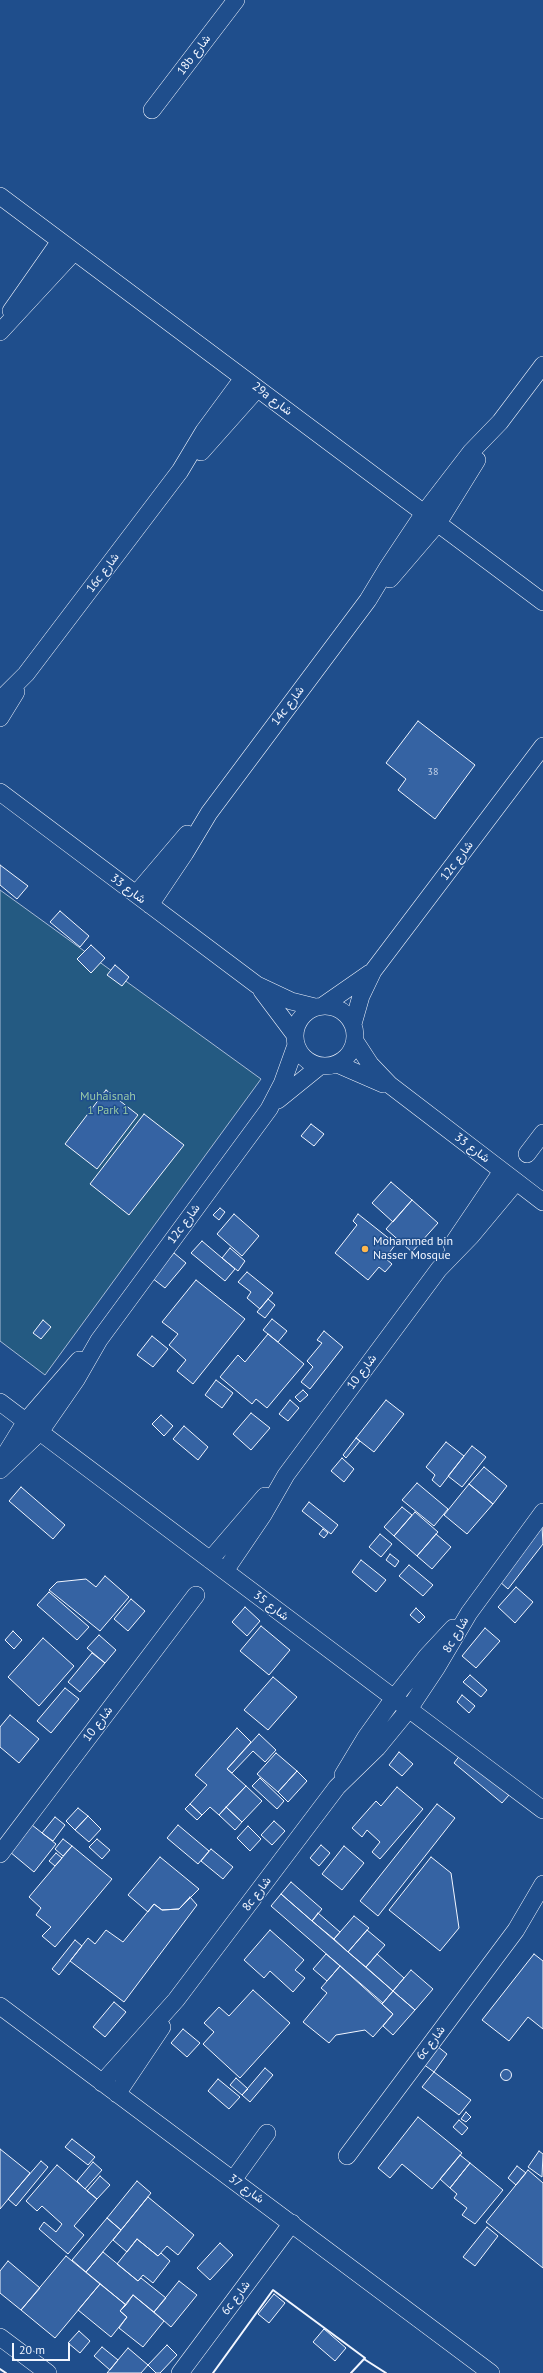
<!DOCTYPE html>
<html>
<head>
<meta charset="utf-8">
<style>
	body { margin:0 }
	#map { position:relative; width:543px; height:2373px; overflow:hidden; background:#1f4e8c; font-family:"PT Sans",sans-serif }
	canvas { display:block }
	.scale { position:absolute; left:12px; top:2343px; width:58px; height:18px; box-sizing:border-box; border:2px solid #f2f6ff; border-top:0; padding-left:5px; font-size:12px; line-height:14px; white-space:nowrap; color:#f2f6ff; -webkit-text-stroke:3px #1f4e8c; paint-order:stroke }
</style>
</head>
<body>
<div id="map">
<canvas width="543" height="2373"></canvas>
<div class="scale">20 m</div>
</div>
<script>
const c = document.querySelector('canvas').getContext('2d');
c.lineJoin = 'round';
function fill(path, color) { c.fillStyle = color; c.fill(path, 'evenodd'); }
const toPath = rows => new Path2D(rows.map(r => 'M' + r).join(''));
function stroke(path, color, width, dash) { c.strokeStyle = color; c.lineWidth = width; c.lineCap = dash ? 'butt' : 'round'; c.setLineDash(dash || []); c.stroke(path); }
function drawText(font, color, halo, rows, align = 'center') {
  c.font = font + ' "PT Sans",Vazirmatn,sans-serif'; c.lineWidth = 3; c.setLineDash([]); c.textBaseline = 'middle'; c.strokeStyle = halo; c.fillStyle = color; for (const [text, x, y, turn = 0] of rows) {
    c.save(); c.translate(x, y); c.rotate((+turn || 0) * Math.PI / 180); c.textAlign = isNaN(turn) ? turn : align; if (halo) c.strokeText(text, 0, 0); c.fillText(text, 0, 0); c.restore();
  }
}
const green = toPath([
	[0,890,261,1079,45,1375,0,1341,0,890]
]);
fill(green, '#245a82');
stroke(green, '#a8bbd7', 1);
const building = toPath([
	[418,721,475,765,435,819,398,790,406,779,386,763,418,721],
	[0,865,28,886,17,899,0,885,0,865],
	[60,911,89,936,80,947,50,922,60,911],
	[91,945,105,958,91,973,77,959,91,945],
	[115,965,129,977,122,986,107,975,115,965],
	[106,1090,138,1115,97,1169,65,1144,106,1090],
	[144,1114,184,1145,129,1215,90,1184,144,1114],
	[311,1124,324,1134,314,1146,301,1136,311,1124],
	[391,1182,412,1200,393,1222,372,1203,391,1182],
	[412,1200,438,1223,412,1252,386,1229,412,1200],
	[220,1208,225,1212,219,1220,213,1215,220,1208],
	[234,1214,259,1236,242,1256,217,1234,234,1214],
	[358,1214,396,1244,385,1258,392,1264,385,1272,379,1267,368,1280,335,1253,357,1225,353,1221,358,1214],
	[202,1241,235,1269,225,1281,191,1253,202,1241],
	[230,1248,245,1261,238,1271,222,1258,230,1248],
	[174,1253,186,1263,165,1288,152,1278,174,1253],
	[247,1272,273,1293,260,1309,247,1298,251,1292,238,1282,247,1272],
	[196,1280,245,1319,193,1384,177,1371,186,1360,169,1345,178,1334,162,1322,196,1280],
	[268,1299,275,1305,265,1318,257,1312,268,1299],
	[272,1319,287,1331,278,1342,263,1330,272,1319],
	[43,1320,51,1327,41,1339,33,1333,43,1320],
	[324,1331,343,1347,310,1389,301,1382,313,1367,307,1361,322,1343,317,1340,324,1331],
	[268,1334,304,1364,267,1408,256,1399,252,1404,220,1377,238,1355,245,1362,268,1334],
	[152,1336,168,1349,153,1367,137,1355,152,1336],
	[216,1380,233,1393,222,1408,205,1395,216,1380],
	[303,1390,308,1395,300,1402,295,1397,303,1390],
	[290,1400,299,1408,288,1421,279,1414,290,1400],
	[386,1400,404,1414,374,1452,356,1438,386,1400],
	[251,1413,270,1428,251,1450,233,1434,251,1413],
	[161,1415,173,1426,164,1436,152,1424,161,1415],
	[184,1426,208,1447,198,1460,173,1439,184,1426],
	[356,1438,360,1441,346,1458,343,1455,356,1438],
	[446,1442,464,1456,440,1487,432,1480,435,1475,426,1467,446,1442],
	[472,1446,486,1457,462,1487,448,1476,472,1446],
	[342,1458,354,1469,344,1482,331,1471,342,1458],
	[484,1467,507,1486,493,1504,469,1484,484,1467],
	[417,1483,448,1509,434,1526,402,1500,417,1483],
	[469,1484,493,1504,467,1534,444,1515,469,1484],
	[21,1487,65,1525,53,1539,9,1501,21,1487],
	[309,1502,338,1525,331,1534,302,1511,309,1502],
	[402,1507,412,1515,394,1536,384,1527,402,1507],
	[415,1512,438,1532,417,1556,394,1536,415,1512],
	[542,1526,543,1544,508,1589,499,1581,542,1526],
	[323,1529,328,1533,324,1538,319,1534,323,1529],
	[380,1534,392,1544,381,1557,369,1547,380,1534],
	[436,1534,451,1547,432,1569,417,1556,436,1534],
	[390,1554,399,1561,395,1567,386,1560,390,1554],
	[361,1560,386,1580,376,1592,352,1572,361,1560],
	[409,1565,433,1585,423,1596,399,1576,409,1565],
	[105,1576,129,1597,100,1631,49,1590,57,1582,86,1579,96,1587,105,1576],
	[516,1587,533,1602,515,1623,498,1607,516,1587],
	[49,1592,89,1627,77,1640,37,1605,49,1592],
	[131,1599,145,1611,128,1631,114,1619,131,1599],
	[245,1607,260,1621,247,1636,232,1622,245,1607],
	[416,1608,425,1617,419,1623,410,1615,416,1608],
	[261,1626,290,1650,269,1675,240,1651,261,1626],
	[485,1628,500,1641,476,1668,462,1656,485,1628],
	[13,1631,22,1640,14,1649,5,1640,13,1631],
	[99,1635,116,1650,105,1663,87,1648,99,1635],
	[43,1638,74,1666,39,1706,8,1677,43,1638],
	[92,1653,105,1663,80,1692,68,1682,92,1653],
	[470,1675,487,1690,481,1697,463,1682,470,1675],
	[273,1677,297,1697,268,1730,244,1710,273,1677],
	[65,1688,79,1699,51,1733,37,1721,65,1688],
	[462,1695,475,1706,469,1713,457,1702,462,1695],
	[10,1715,39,1739,19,1763,0,1747,0,1727,10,1715],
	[237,1728,251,1742,227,1769,246,1786,219,1815,210,1807,202,1815,190,1804,207,1785,195,1775,237,1728],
	[259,1734,276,1750,265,1762,253,1751,232,1773,227,1769,259,1734],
	[399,1752,413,1764,402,1776,389,1765,399,1752],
	[276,1753,297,1771,278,1792,257,1774,276,1753],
	[461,1754,509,1795,502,1803,454,1763,461,1754],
	[297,1771,307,1781,288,1802,278,1792,297,1771],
	[260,1778,284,1801,277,1809,252,1786,260,1778],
	[246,1786,262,1801,242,1822,226,1807,246,1786],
	[397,1787,423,1809,380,1859,372,1852,380,1842,367,1830,362,1837,352,1828,376,1801,381,1806,397,1787],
	[190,1804,202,1815,197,1820,185,1809,190,1804],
	[437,1804,455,1818,378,1916,360,1901,437,1804],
	[226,1807,242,1822,235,1830,219,1815,226,1807],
	[78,1808,88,1816,75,1830,66,1821,78,1808],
	[88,1816,101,1829,89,1842,75,1830,88,1816],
	[55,1817,65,1825,53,1841,42,1833,55,1817],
	[274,1821,285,1831,272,1845,261,1835,274,1821],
	[32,1825,56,1844,34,1872,10,1852,32,1825],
	[178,1825,209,1851,198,1864,167,1838,178,1825],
	[248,1826,261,1839,250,1851,237,1838,248,1826],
	[63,1839,72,1846,63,1856,55,1849,63,1839],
	[97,1839,110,1850,102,1859,89,1847,97,1839],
	[321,1845,330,1853,319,1866,310,1858,321,1845],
	[72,1846,112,1879,55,1947,42,1936,51,1927,36,1915,41,1908,29,1897,72,1846],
	[344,1846,364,1863,342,1890,322,1874,344,1846],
	[211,1849,233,1867,223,1879,201,1861,211,1849],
	[56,1853,62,1858,55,1866,49,1861,56,1853],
	[160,1857,199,1889,179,1909,162,1910,154,1904,148,1912,128,1895,160,1857],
	[431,1857,451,1873,459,1928,440,1951,389,1910,431,1857],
	[291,1882,322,1909,312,1921,281,1894,291,1882],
	[281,1894,393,1991,383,2003,271,1906,281,1894],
	[190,1897,197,1905,124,2002,70,1961,88,1938,95,1944,106,1930,123,1942,154,1904,162,1910,179,1909,190,1897],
	[318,1913,340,1932,334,1939,312,1921,318,1913],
	[354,1916,369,1928,348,1952,334,1939,354,1916],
	[270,1930,304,1960,295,1970,305,1978,293,1992,270,1971,264,1978,244,1960,270,1930],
	[367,1930,385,1945,366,1967,348,1952,367,1930],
	[75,1940,82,1946,59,1975,52,1969,75,1940],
	[326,1954,340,1966,327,1981,313,1969,326,1954],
	[377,1954,404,1978,393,1991,366,1967,377,1954],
	[534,1954,543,1961,543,2029,528,2017,509,2041,482,2020,534,1954],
	[340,1966,393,2014,373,2037,365,2030,336,2035,329,2043,303,2022,327,1993,321,1988,340,1966],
	[411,1970,433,1989,415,2010,393,1991,411,1970],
	[253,1990,290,2023,240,2078,203,2044,214,2032,204,2023,219,2007,229,2016,253,1990],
	[393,1991,415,2010,393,2035,383,2026,393,2014,382,2004,393,1991],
	[114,2002,126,2012,105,2037,93,2027,114,2002],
	[183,2029,200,2043,187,2057,171,2043,183,2029],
	[437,2046,447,2054,434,2072,423,2064,437,2046],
	[265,2068,273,2075,250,2102,242,2095,265,2068],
	'500.5 2075a5.5 5.5 0 1 1 11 0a5.5 5.5 0 1 1-11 0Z',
	[434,2072,471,2100,459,2115,422,2087,434,2072],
	[236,2078,248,2089,242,2095,230,2085,236,2078],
	[218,2079,240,2097,229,2109,208,2091,218,2079],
	[466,2112,471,2117,466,2122,461,2119,466,2112],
	[418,2117,462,2153,432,2189,402,2164,390,2178,378,2168,418,2117],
	[459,2120,468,2128,462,2135,453,2127,459,2120],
	[72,2139,95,2157,88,2165,65,2147,72,2139],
	[0,2149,30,2173,0,2209,0,2149],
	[539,2151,543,2154,542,2177,528,2167,539,2151],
	[460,2155,470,2163,450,2188,440,2179,460,2155],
	[41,2161,48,2167,16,2206,8,2199,41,2161],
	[93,2162,102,2170,85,2189,77,2181,93,2162],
	[470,2163,503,2190,475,2224,462,2215,467,2208,454,2198,457,2194,450,2188,470,2163],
	[57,2165,97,2199,74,2226,84,2235,68,2254,39,2229,44,2222,56,2232,62,2224,42,2206,37,2211,26,2201,57,2165],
	[517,2166,526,2173,516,2185,508,2178,517,2166],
	[528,2170,543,2183,543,2268,486,2222,528,2170],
	[100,2176,110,2185,97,2199,87,2191,100,2176],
	[137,2181,151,2193,121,2230,107,2218,137,2181],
	[148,2197,194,2235,178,2255,167,2246,158,2256,137,2239,127,2252,113,2240,148,2197],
	[107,2218,121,2230,86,2272,72,2260,107,2218],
	[487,2227,498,2236,475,2266,463,2257,487,2227],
	[137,2239,158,2256,161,2253,170,2261,153,2283,143,2275,138,2281,117,2264,137,2239],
	[220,2243,233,2255,210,2280,197,2268,220,2243],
	[103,2252,138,2281,141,2278,166,2298,154,2312,133,2295,126,2305,86,2272,103,2252],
	[66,2256,100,2284,55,2338,21,2310,66,2256],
	[8,2261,40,2288,21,2310,0,2293,0,2271,8,2261],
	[179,2281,197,2295,171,2327,154,2312,179,2281],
	[100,2284,126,2305,120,2311,127,2317,111,2337,78,2310,100,2284],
	[274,2294,285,2303,269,2323,258,2314,274,2294],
	[133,2295,164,2321,143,2347,119,2328,127,2317,120,2311,133,2295],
	[324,2329,346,2348,335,2361,313,2342,324,2329],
	[79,2331,90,2341,80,2353,68,2343,79,2331],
	[167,2345,177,2355,160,2373,156,2373,148,2365,167,2345],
	[102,2347,118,2360,110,2370,94,2356,102,2347],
	[128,2348,148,2365,141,2373,107,2373,128,2348]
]);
fill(building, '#3563a3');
stroke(building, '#f2f6ff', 1);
const street = toPath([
	[152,110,236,0],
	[0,196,543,602],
	[11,311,60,241],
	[0,332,74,252],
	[201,452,257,389],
	[390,579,438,523,477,460],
	[0,700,26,674,180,471,204,431,243,378],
	[0,718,16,692],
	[0,792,257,985,291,1001,315,1007],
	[136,894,187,834],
	[150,905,185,853,209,813,368,600,388,567,424,513,471,452,500,422,543,365],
	[262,991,295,1035],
	[324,1005,370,973],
	'295 1036a30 30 0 1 1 60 0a30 30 0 1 1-60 0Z',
	[353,1024,361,996,373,971,543,746],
	[355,1041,370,1064,390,1085,543,1202],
	[337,1064,383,1084],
	[278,1100,320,1066],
	[527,1154,543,1133],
	[452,1245,502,1171],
	[0,1402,543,1810],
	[0,1463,26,1421,79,1360],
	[0,1470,40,1432,76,1380,99,1340,269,1109,282,1084,296,1045],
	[210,1560,265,1496],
	[225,1571,263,1515,286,1475,439,1269,471,1236,516,1182],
	[343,1775,366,1737,394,1698,427,1656,453,1628],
	[0,1854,196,1595],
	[0,2006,491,2373],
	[102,2083,176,2000,337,1787,377,1748,409,1709,437,1667,469,1613,543,1512],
	[117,2094,162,2027],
	[347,2156,516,1930,543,1884],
	[233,2180,267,2133],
	[0,2337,48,2373],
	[180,2373,292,2223]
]);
stroke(street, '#f2f6ff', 18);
stroke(street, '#1f4e8c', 17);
stroke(toPath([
	[364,2359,386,2373],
	[0,2369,6,2373],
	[213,2373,273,2290,365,2358,351,2373]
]), '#f2f6ff', 2);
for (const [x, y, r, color] of [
	[365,1249,4,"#ffb74d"]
]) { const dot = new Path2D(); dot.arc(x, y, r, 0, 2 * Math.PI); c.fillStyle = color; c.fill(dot); stroke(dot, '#1f4e8c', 1.5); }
drawText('10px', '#c3d1e8', null, [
	["38",433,772]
]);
drawText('12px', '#f2f6ff', '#1f4e8c', [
	["18b شارع",194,55,-53],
	["29a شارع",272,399,37],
	["16c شارع",103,573,-53],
	["14c شارع",288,706,-53],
	["12c شارع",457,861,-53],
	["شارع 33",128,889,37],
	["شارع 33",472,1148,37],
	["12c شارع",184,1224,-54],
	["شارع 10",362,1372,-53],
	["شارع 35",271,1606,37],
	["8c شارع",456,1635,-60],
	["شارع 10",98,1724,-53],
	["8c شارع",257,1894,-53],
	["6c شارع",431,2043,-53],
	["شارع 37",246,2189,36],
	["6c شارع",236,2298,-53]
]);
drawText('12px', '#97c8a6', '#1f4e8c', [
	["Muhaisnah",108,1097],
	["1 Park 1",108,1111]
]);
drawText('12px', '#f2f6ff', '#1f4e8c', [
	["Mohammed bin",373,1242],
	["Nasser Mosque",373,1256]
], 'left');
</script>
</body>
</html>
